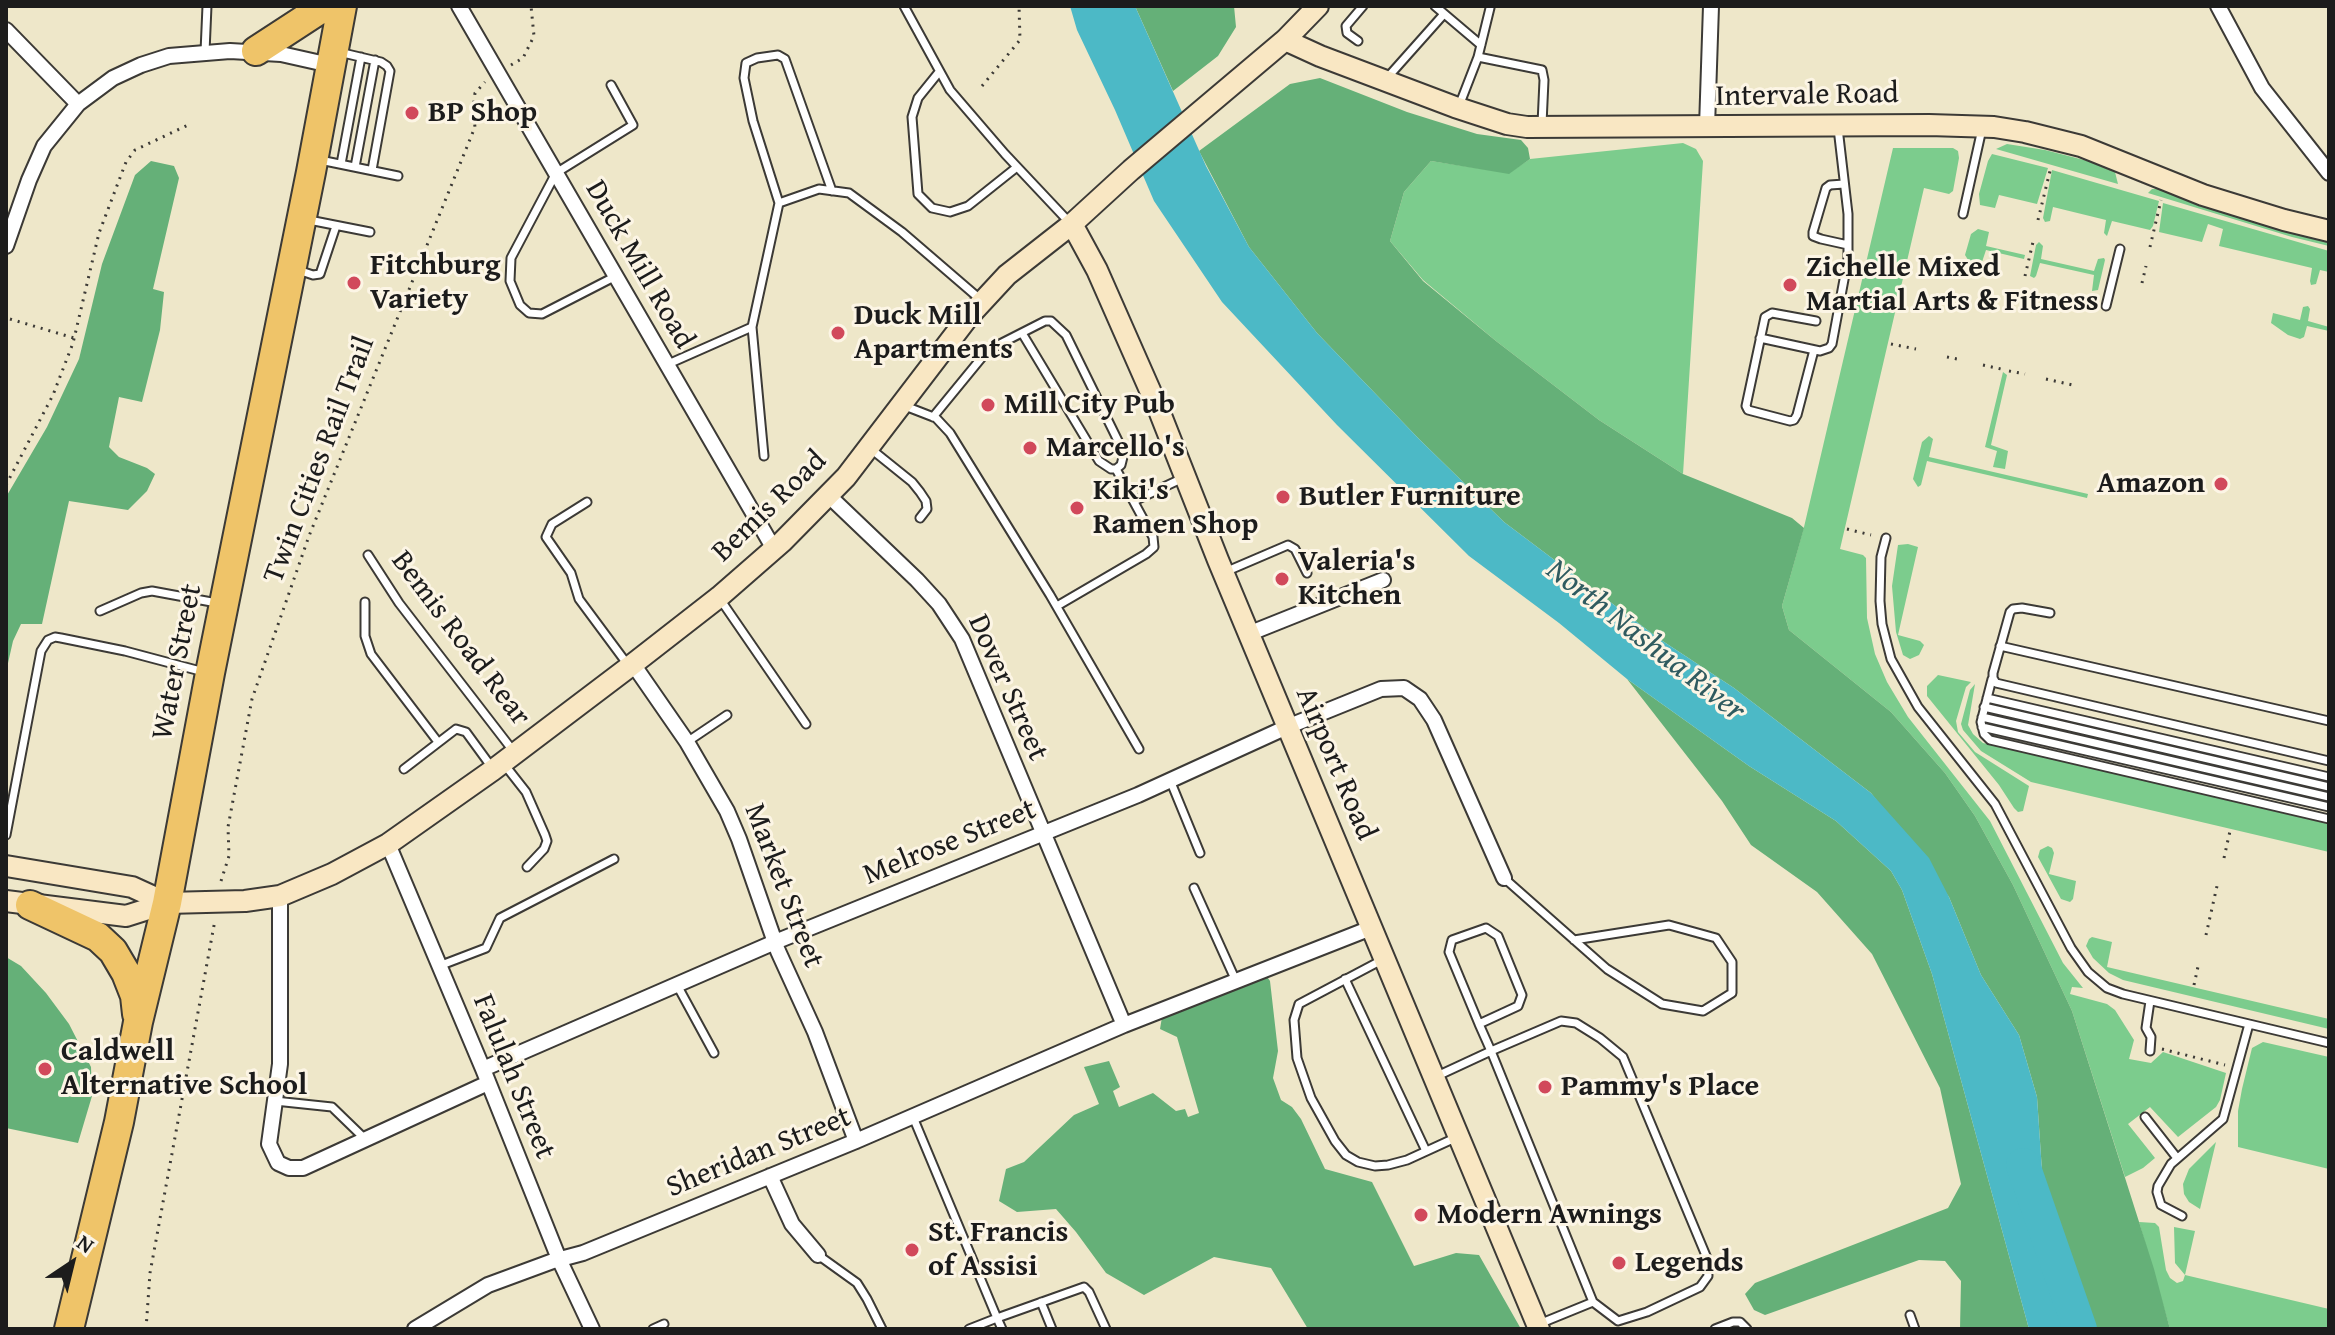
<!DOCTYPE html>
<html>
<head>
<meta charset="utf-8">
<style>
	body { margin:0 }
	#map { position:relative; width:2335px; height:1335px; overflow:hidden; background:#eee7c9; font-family:"Gentium Book Plus",serif }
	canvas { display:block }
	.frame { position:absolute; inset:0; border:8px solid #1c1c1c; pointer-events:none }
	.north { position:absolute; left:32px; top:1223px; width:80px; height:80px; -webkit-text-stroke:6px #fcf5e5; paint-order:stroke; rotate:35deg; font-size:22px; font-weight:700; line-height:32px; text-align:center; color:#1c1c1c }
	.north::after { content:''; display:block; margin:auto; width:28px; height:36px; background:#1c1c1c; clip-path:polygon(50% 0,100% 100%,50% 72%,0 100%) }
</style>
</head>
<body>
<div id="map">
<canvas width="2335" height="1335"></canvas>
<div class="frame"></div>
<div class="north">N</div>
</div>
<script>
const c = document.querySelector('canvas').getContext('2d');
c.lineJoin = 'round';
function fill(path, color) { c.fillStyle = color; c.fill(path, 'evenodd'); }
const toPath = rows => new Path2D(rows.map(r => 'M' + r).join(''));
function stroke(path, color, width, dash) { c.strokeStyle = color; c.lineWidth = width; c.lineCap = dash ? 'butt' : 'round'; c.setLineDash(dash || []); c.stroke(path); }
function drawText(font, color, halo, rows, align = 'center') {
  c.font = font + ' "Gentium Book Plus",serif'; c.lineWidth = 6; c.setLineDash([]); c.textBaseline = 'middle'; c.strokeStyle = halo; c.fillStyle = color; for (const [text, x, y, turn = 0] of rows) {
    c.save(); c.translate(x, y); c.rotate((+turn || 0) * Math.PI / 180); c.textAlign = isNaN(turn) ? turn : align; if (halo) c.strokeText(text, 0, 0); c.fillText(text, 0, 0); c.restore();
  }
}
fill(toPath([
	[1683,143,1696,149,1703,161,1683,474,1599,420,1496,341,1423,280,1390,241,1404,192,1431,161,1509,173,1530,159],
	[2007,144,2045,150,2088,161,2115,172,2118,184,1996,149],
	[1893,148,1953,148,1958,151,1959,158,1953,191,1949,194,1924,188,1840,549,1863,555,1866,558,1867,618,1875,654,1887,682,1908,717,1990,821,2063,963,2083,988,2072,987,2070,994,2107,1004,2115,1010,2134,1040,2129,1059,2151,1063,2163,1052,2226,1073,2220,1100,2216,1107,2178,1137,2150,1107,2128,1124,2155,1158,2143,1168,2125,1177,2072,1011,2013,885,1975,816,1945,773,1891,712,1789,630,1782,606,1804,527],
	[1992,154,2048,168,2037,204,1999,195,1995,208,1980,205,1979,194,1988,161],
	[2052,170,2159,201,2153,226,2150,230,2112,221,2107,236,2104,233,2106,220,2053,207,2050,221,2045,222,2043,218],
	[2152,189,2159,189,2271,227,2310,237,2329,243,2329,246,2292,237,2148,193],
	[2163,203,2329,251,2329,272,2320,270,2316,284,2311,285,2310,281,2312,268,2219,246,2223,229,2208,224,2202,242,2159,232],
	[1978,229,1989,232,1986,246,2025,255,2024,259,1986,250,1981,265,1970,263,1965,255,1971,234],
	[2039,242,2043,246,2041,259,2094,271,2098,259,2104,258,2105,260,2098,290,2092,291,2094,275,2040,263,2036,276,2034,278,2030,276,2036,245],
	[2308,306,2310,309,2308,321,2329,327,2329,331,2307,326,2304,337,2300,339,2288,335,2271,323,2273,313,2300,320,2303,307],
	[2003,372,2007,375,1991,445,2008,451,2005,469,1993,467,1997,451,1985,447],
	[1929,436,1933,439,1929,457,2088,494,2087,498,1927,461,1921,485,1918,487,1913,479,1922,442],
	[1908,544,1918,547,1898,635,1920,641,1924,645,1919,655,1910,659,1903,655,1896,632,1892,586,1898,545],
	[1938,675,1971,682,1966,687,1956,721,1958,732,1975,752,2029,786,2023,811,2018,812,2014,808,1999,785,1927,696,1927,686],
	[1975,684,1968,725,1973,734,1983,743,2329,824,2329,852,2031,782,1981,751,1963,730,1961,724,1970,690],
	[2048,846,2052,848,2054,853,2049,874,2076,881,2073,899,2070,902,2061,899,2038,857,2040,850],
	[2092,937,2112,942,2107,967,2329,1019,2329,1029,2123,980,2109,973,2093,958,2086,946,2089,939],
	[2263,1042,2329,1057,2329,1169,2238,1147,2238,1111,2242,1089,2252,1048],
	[2216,1142,2200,1209,2189,1202,2184,1194,2183,1184,2189,1169],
	[2139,1222,2155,1223,2159,1227,2166,1270,2170,1278,2177,1283,2183,1281,2185,1275,2175,1263,2174,1227,2195,1231,2185,1275,2329,1309,2329,1329,2170,1329]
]), '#7ccc8d');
fill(toPath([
	[1135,6,1234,6,1236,27,1218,56,1173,91],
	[1320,78,1407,112,1477,134,1521,140,1528,148,1530,159,1509,174,1431,161,1404,192,1390,241,1423,281,1496,341,1599,420,1683,474,1792,518,1804,528,1782,606,1789,630,1891,712,1945,773,1975,816,2013,885,2072,1011,2154,1269,2170,1329,2090,1329,2068,1288,2054,1272,2036,1217,2042,1171,2037,1097,2019,1035,1981,975,1949,897,1871,793,1734,688,1658,638,1504,522,1419,439,1317,333,1249,247,1199,151,1290,84],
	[151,161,174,166,179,178,153,289,164,292,160,330,142,402,119,397,109,447,119,457,147,468,155,474,147,491,128,510,69,501,42,624,21,624,13,641,6,672,6,497,47,427,79,359,102,264,135,175],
	[1627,679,1749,766,1836,821,1891,871,1902,890,1932,974,2029,1329,1960,1329,1961,1281,1945,1261,1919,1260,1765,1315,1754,1310,1745,1294,1755,1283,1948,1208,1961,1184,1940,1088,1872,954,1817,892,1751,845,1722,801],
	[6,957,21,966,46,993,69,1024,91,1067,92,1096,78,1143,6,1128],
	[1263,971,1270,981,1278,1051,1273,1078,1281,1100,1292,1107,1301,1119,1325,1169,1372,1182,1414,1266,1456,1253,1479,1255,1521,1329,1308,1329,1271,1268,1214,1257,1144,1295,1106,1273,1076,1232,1056,1209,1017,1212,999,1201,1006,1169,1024,1162,1074,1115,1099,1104,1084,1067,1109,1061,1120,1087,1113,1091,1119,1107,1153,1093,1176,1111,1185,1109,1188,1117,1199,1113,1177,1037,1160,1029,1163,1011]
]), '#65b078');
fill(toPath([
	[1070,6,1135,6,1206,166,1249,247,1317,333,1419,439,1504,522,1658,638,1734,688,1871,793,1929,858,1949,897,1981,975,2019,1035,2037,1097,2042,1171,2036,1217,2054,1272,2068,1288,2090,1329,2029,1329,1932,974,1902,890,1891,871,1836,821,1749,766,1627,679,1559,623,1469,556,1337,425,1222,302,1154,201,1115,110,1077,30]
]), '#4cb9c6');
stroke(toPath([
	[2023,1165,2080,1329]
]), '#4cb9c6', 34);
const lane = toPath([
	[904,6,950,90,1005,154,1069,222],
	[1435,6,1481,45],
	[1358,41,1347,33,1346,26,1363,6],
	[205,52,207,6],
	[339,52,381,62,387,66,390,71,372,170],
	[1478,57,1542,70,1544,80,1542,124],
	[939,72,918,98,912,117,918,194,932,208,950,212,968,206,1017,167],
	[1387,78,1444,14],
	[611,85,633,125,556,173,511,258,510,281,520,305,529,313,542,314,616,276],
	[1459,106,1478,57,1490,8],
	[320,160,398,176],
	[341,164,361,57],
	[355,167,375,60],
	[1844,184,1830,185,1826,188,1813,232,1813,236,1821,239,1848,245],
	[779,203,753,121,744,78,746,63,757,58,778,55,785,59,832,191],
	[1963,214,1982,129],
	[309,220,370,232],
	[298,270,313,275,320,274,336,226],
	[2106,306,2120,249],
	[752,327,764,456],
	[1760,338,1820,351,1829,348,1832,344,1848,258,1848,214,1838,128],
	[1814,350,1797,415,1794,420,1790,421,1748,410,1746,406,1765,317,1772,313,1816,321],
	[666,365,752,327,779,203,819,189,849,193,902,232,981,300],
	[905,406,936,418,950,433,1050,595,1139,749],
	[933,417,983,356,992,348,1045,321,1051,321,1066,335,1124,453,1121,465,1116,469,1111,469,1099,461,1022,333],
	[871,449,912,482,920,492,926,501,927,509,920,518],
	[1134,501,1183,478],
	[587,502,552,524,546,537,571,573,579,599,628,665],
	[1886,538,1881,557,1880,601,1882,624,1891,659,1918,707,1995,804,2071,948,2088,972,2107,988,2123,994,2329,1043],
	[368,555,399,603,514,752],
	[1225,572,1288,545,1295,549,1307,573],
	[720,599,806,724],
	[365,602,365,636,371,654,438,742],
	[1057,606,1146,554,1154,547,1153,537,1116,469],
	[100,611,141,593,152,591,217,603],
	[2050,613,2022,608,2013,609,2010,612,1993,673,1993,678,1996,683,2329,761],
	[2000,646,2329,721],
	[1992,679,1981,722,1984,734,1990,740,2329,819],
	[1987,698,2329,777],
	[1984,707,2329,787],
	[1982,717,2329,797],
	[1982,727,2329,807],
	[687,742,727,715],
	[504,764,526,792,545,835,547,841,544,849,527,867],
	[404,769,456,729,466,732,493,769],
	[1170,780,1200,853],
	[6,835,41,651,48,640,55,637,61,638,125,651,204,672],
	[1504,878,1607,969,1662,1004,1703,1011,1732,993,1732,962,1716,938,1669,925,1574,940],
	[1194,888,1236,981],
	[1382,960,1299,1004,1294,1020,1297,1058,1311,1098,1335,1141,1346,1155,1358,1162,1375,1166,1388,1165,1407,1160,1455,1138],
	[439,966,486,948,500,918,614,859],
	[1345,979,1426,1151],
	[677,985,714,1053],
	[1479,1024,1518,1006,1522,995,1498,936,1486,928,1452,940,1449,952,1479,1024,1491,1051,1561,1021,1576,1023,1600,1038,1623,1057,1707,1258,1708,1276,1700,1287,1647,1312,1618,1321,1593,1302],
	[2150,1051,2151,1037,2146,1028,2150,1001],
	[1435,1077,1491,1051,1593,1302,1539,1324],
	[275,1101,332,1107,365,1139],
	[913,1117,997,1318,969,1329],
	[2145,1117,2177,1158],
	[2182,1216,2161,1205,2157,1192,2158,1186,2171,1164,2223,1119,2249,1024],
	[818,1255,857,1283,867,1299,882,1329],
	[1041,1302,1052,1329],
	[1910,1315,1915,1329],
	[653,1329,664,1324],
	[1002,1329,997,1318,1084,1287,1089,1292,1106,1329],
	[1715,1329,1733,1322,1740,1322,1747,1329]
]);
const street = toPath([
	[459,6,774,549],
	[2218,6,2262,88,2329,173],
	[6,30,78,104],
	[1707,127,1711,6],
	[6,246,29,180,44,146,78,104,113,78,141,65,169,56,230,51,281,54,330,65],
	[828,495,917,580,939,604,962,639,1124,1025],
	[1248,634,1383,580],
	[633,664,687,742,727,811,739,839,778,951,815,1032,856,1141],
	[388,844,483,1069,559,1259,592,1329],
	[280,896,280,1064,269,1144,278,1163,289,1168,303,1168,488,1083],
	[483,1069,775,942,1138,795,1287,727,1381,689,1404,688,1420,699,1434,720,1504,878],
	[770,1176,792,1224,818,1255],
	[415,1329,488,1285,553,1261,583,1253,856,1141,1124,1025,1371,928]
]);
const secondary = toPath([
	[1285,40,1320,56,1455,107,1507,124,1527,127,1929,125,1994,127,2025,132,2081,146,2203,195,2284,220,2329,231],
	[1072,224,1097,270,1160,413,1218,560,1539,1329],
	[6,866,132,887,167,903],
	[6,901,126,916,167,903,245,901,280,896,332,874,388,844,493,770,633,664,719,597,782,542,846,477,969,316,1007,275,1072,224,1131,170,1285,40,1318,6]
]);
const highway = toPath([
	[256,51,325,6],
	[30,905,98,937,113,951,126,973,135,996,137,1014],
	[69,1329,119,1122,138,1022,167,903,210,673,311,172,342,6]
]);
stroke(lane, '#3c3a36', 11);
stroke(street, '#3c3a36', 18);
stroke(secondary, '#3c3a36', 24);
stroke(highway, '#3c3a36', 32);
stroke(toPath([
	[511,65,523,58,534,36,531,6],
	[982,86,1020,40,1019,6],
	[2038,220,2051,167],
	[2150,247,2161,200],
	[2025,276,2033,242],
	[2142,283,2146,266],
	[10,319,74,338],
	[1891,344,1916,349],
	[1947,357,1962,360],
	[1983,365,2001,369],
	[2009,371,2025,374],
	[2046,379,2077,386],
	[6,485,53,395,73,343,99,233,126,162,135,150,188,125],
	[1847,529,1871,535],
	[2224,858,2230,831],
	[221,881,229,856,228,827,252,699,309,536,475,127,473,110,475,93,485,82],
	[2206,935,2217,886],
	[2194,985,2199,962],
	[2162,1049,2225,1065],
	[146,1329,150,1273,215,920]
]), '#3c3a36', 3, [2, 6]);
stroke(lane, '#fff', 7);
stroke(street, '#fff', 14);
stroke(secondary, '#f9e7c3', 20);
stroke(highway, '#efc469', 28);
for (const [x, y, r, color] of [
	[412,113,8,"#d1495b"],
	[354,283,8,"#d1495b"],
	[1790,285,8,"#d1495b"],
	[838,333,8,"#d1495b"],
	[988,405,8,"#d1495b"],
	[1030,448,8,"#d1495b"],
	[2221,484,8,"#d1495b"],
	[1283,497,8,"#d1495b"],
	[1077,508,8,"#d1495b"],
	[1282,579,8,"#d1495b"],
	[45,1069,8,"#d1495b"],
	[1545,1087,8,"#d1495b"],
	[1421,1215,8,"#d1495b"],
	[912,1250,8,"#d1495b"],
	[1619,1263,8,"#d1495b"]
]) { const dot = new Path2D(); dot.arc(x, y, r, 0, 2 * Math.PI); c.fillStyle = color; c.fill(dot); stroke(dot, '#fcf5e5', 3); }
drawText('30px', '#1c1c1c', '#fcf5e5', [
	["Intervale Road",1807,96,-1],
	["Duck Mill Road",639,265,60],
	["Twin Cities Rail Trail",320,460,-69],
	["Bemis Road",770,507,-44],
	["Bemis Road Rear",460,639,53],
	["Water Street",178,662,-79],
	["Dover Street",1007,688,66],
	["Airport Road",1335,764,67],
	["Melrose Street",950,843,-22],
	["Market Street",783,886,69],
	["Falulah Street",513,1077,68],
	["Sheridan Street",759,1153,-22]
]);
drawText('bold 30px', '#1c1c1c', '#fcf5e5', [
	["BP Shop",428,113],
	["Fitchburg",370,266],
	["Variety",370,300],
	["Zichelle Mixed",1806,268],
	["Martial Arts & Fitness",1806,302],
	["Duck Mill",854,316],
	["Apartments",854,350],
	["Mill City Pub",1004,405],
	["Marcello's",1046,448],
	["Amazon",2205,484,"right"],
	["Kiki's",1093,491],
	["Ramen Shop",1093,525],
	["Butler Furniture",1299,497],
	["Valeria's",1298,562],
	["Kitchen",1298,596],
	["Caldwell",61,1052],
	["Alternative School",61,1086],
	["Pammy's Place",1561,1087],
	["Modern Awnings",1437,1215],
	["St. Francis",928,1233],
	["of Assisi",928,1267],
	["Legends",1635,1263]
], 'left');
drawText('italic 32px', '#2f5b60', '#fcf5e5', [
	["North Nashua River",1645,641,38]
]);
</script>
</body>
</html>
